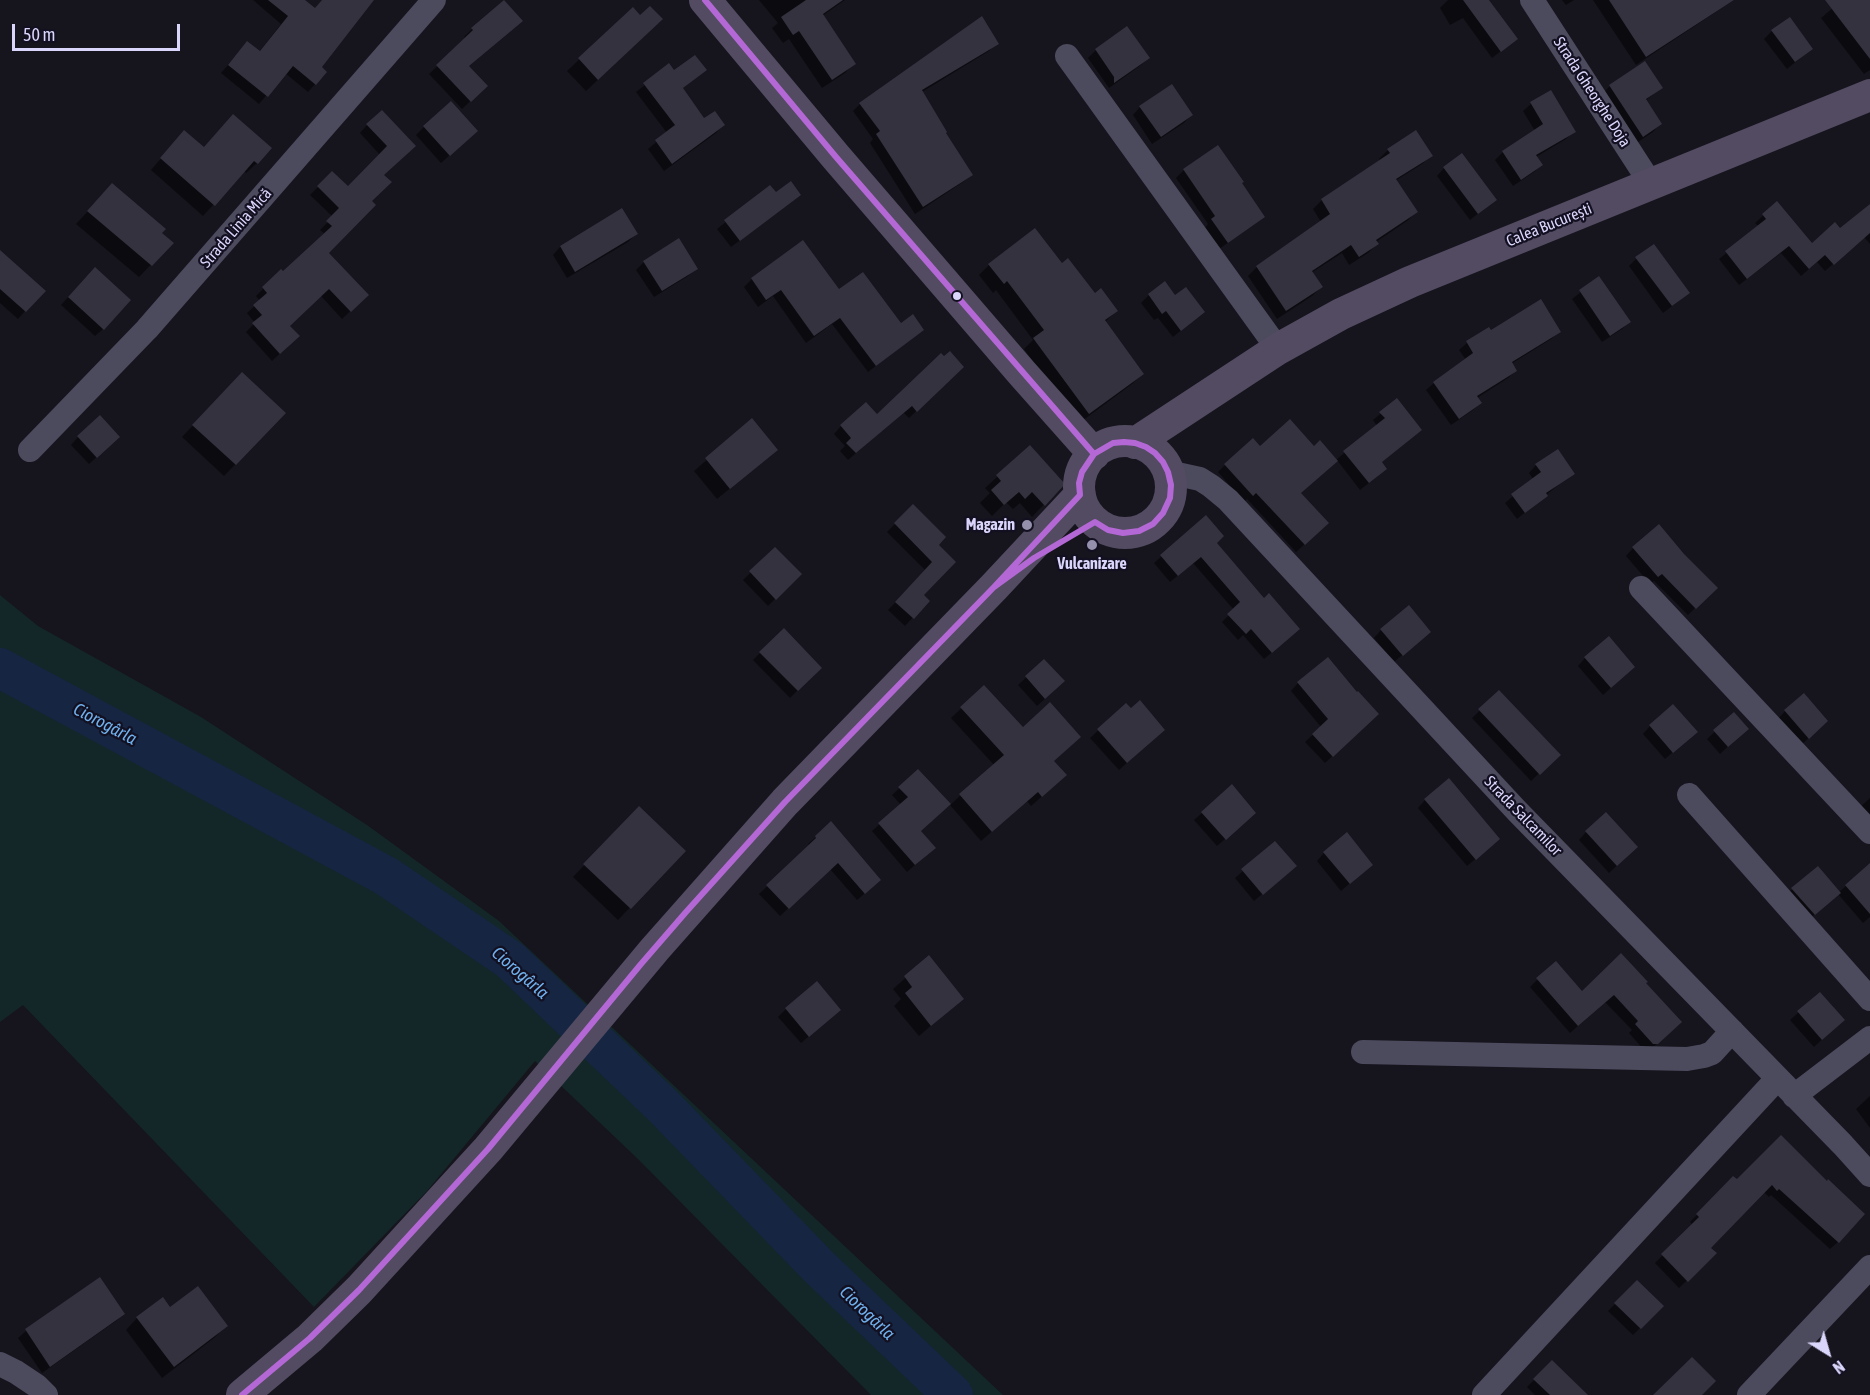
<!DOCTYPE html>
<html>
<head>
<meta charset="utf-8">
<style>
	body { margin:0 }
	#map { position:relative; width:1870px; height:1395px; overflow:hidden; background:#16141d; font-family:"Asap Condensed",sans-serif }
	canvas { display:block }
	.north { position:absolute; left:1798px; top:1323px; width:60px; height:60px; -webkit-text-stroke:4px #131021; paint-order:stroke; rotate:143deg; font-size:16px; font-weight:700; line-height:24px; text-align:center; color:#dad5fa }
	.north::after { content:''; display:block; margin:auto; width:21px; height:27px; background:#dad5fa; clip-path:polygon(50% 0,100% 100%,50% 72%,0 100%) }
	.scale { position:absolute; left:12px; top:24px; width:168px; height:27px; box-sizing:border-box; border:3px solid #dad5fa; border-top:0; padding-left:8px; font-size:18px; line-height:21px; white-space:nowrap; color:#dad5fa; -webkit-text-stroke:4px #131021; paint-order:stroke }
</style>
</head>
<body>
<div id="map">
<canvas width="1870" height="1395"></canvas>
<div class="north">N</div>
<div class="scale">50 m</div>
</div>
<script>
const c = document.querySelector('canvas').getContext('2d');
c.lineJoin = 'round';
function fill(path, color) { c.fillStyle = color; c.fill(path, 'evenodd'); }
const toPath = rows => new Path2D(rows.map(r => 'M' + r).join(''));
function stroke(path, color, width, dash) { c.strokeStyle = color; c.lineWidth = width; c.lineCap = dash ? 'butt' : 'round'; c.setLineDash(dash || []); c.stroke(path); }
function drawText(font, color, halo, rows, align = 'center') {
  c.font = font + ' "Asap Condensed",sans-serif'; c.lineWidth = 4.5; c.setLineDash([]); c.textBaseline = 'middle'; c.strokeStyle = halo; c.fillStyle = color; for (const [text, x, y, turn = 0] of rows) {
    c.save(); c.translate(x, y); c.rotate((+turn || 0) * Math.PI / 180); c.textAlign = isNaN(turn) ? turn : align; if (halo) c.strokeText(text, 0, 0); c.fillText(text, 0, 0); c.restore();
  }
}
fill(toPath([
	[0,595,38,626,201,717,367,825,499,921,1003,1395,871,1395,639,1160,535,1061,427,1191,314,1307,23,1005,0,1022]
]), '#142728');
fill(toPath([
	[253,0,303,0,315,9,322,0,373,0,319,68,315,84,308,92,285,73,259,104,221,73,247,43,259,52,281,24],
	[759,0,845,0,822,16,854,63,845,73,822,88,789,39,783,43,772,28,778,23],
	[1448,0,1489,0,1516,39,1492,58,1463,18,1450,25,1440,8],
	[1562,0,1574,0,1566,5],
	[1593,0,1734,0,1636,65],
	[1842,0,1870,0,1870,70,1864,74,1821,18],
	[504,2,468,67,486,86,462,109,429,74,466,39,464,37,472,29],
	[633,9,650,31,586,91,567,71],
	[1127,28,1148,58,1141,65,1109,88,1088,58,1096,50],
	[1772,31,1811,49,1787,69,1764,39],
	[997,43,989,51,922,92,944,133,971,175,963,182,915,214,870,143,873,139,853,111,860,104],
	[1645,64,1661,88,1645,101,1660,124,1653,132,1635,144,1602,94,1610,86],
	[669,66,674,72,705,70,682,89,704,120,723,125,716,133,664,171,648,149,667,133,636,92],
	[1550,92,1574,131,1566,139,1536,157,1541,165,1534,172,1513,186,1495,160,1503,152,1535,131,1523,111,1531,104],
	[1140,107,1191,115,1184,123,1152,144,1133,115],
	[367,125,414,146,383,175,370,201,327,253,367,295,342,319,321,296,288,326,290,344,272,361,246,332,255,323,247,313,260,301,256,296,281,271,283,273,325,234,320,230,333,217,310,195,332,173,348,188,380,155,360,133],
	[223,126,257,163,246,173,244,171,203,216,151,170,174,143,203,149],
	[424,127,469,138,441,163,416,135],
	[1388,150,1431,155,1422,164,1395,181,1416,212,1407,221,1376,242,1377,244,1368,253,1349,265,1342,253,1311,273,1321,287,1312,296,1277,319,1248,276,1257,267,1321,222,1313,209,1322,200,1381,161,1379,159],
	[1444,168,1495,200,1470,220,1437,176],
	[1184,170,1240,184,1263,217,1255,224,1219,249,1205,228,1208,224,1176,178],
	[770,187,776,194,791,202,731,247,717,229],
	[101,197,160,233,172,243,139,277,76,224],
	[1777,203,1812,245,1840,230,1870,206,1870,244,1864,237,1825,271,1817,262,1801,276,1781,253,1739,285,1719,259,1759,227,1755,223],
	[621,211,636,234,628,242,567,278,553,255,560,247],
	[803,242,838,291,901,325,922,330,868,372,832,324,806,343,773,296,758,307,744,287,752,279],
	[1636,259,1680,300,1663,313,1629,266],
	[0,261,25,311,18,319,0,303],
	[644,262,696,268,688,276,654,297,636,270],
	[989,265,1062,265,1095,295,1116,311,1105,322,1142,374,1132,384,1078,424,1024,349,1033,340,996,290,993,293,979,275],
	[87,276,103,329,95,336,61,305],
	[1599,278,1629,322,1622,329,1602,342,1572,299],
	[1149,295,1175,297,1203,312,1173,337,1158,318,1154,320,1141,303],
	[1489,329,1491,332,1559,332,1551,339,1511,364,1515,371,1508,378,1477,398,1480,403,1473,410,1451,425,1426,390,1434,383,1466,360,1459,350,1467,343],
	[962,367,909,418,903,412,848,460,840,451,845,446,834,434,841,426,877,416],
	[230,386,284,414,224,476,182,437],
	[1397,400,1378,476,1360,490,1337,460,1300,493,1320,530,1296,552,1247,499,1244,502,1218,472,1225,465,1260,448,1314,448,1336,460,1377,426,1373,420],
	[752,421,764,461,717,499,694,471],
	[78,437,111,444,89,464,71,445],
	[1030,447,1063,484,1032,517,1020,503,1013,509,1006,502,992,516,980,503,990,493,985,488],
	[1536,465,1573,473,1517,519,1505,503,1533,479,1529,473],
	[913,506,936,545,954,562,922,595,928,601,905,626,888,610,926,571,887,532],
	[1206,517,1215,543,1291,636,1264,659,1243,635,1238,640,1222,622,1234,610,1193,563,1170,582,1154,563],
	[1633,548,1683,555,1715,588,1688,615,1654,581,1650,584,1626,556],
	[775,549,800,574,768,606,743,580],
	[783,630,820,668,790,698,753,660],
	[1381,630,1421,639,1394,662,1374,638],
	[1585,658,1626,674,1603,695,1578,666],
	[1044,661,1056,689,1037,706,1018,685],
	[1298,683,1369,722,1325,763,1305,742,1321,727,1291,691],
	[984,687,1053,762,1055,785,1031,806,1027,801,981,841,950,805,994,765,951,718],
	[1499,692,1558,755,1531,781,1472,718],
	[1126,705,1156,737,1119,770,1090,738],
	[1785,711,1819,729,1801,745,1778,719],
	[1734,714,1739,736,1720,754,1707,739],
	[1650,726,1688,739,1665,759,1643,734],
	[918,771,920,831,926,855,907,872,872,831,901,805,892,795],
	[1870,798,1870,827,1856,811],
	[1425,800,1491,846,1467,866,1418,808],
	[1202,813,1247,820,1217,846,1194,820],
	[627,820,684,851,618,920,573,877],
	[1586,832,1628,855,1609,873,1579,840],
	[816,837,872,887,857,900,830,869,780,916,759,894,810,846,808,844],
	[1275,843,1287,873,1254,901,1235,878],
	[1324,853,1363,872,1341,891,1317,861],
	[1870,865,1870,917,1863,923,1838,894,1806,922,1784,896,1818,868,1838,893],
	[929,957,962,999,919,1036,894,1006,901,999,893,989],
	[1538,979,1581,993,1644,983,1680,1022,1649,1051,1645,1051,1629,1033,1632,1030,1605,1002,1570,1033,1530,987],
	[1819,994,1835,1027,1814,1047,1790,1020],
	[786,1009,832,1017,801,1043,778,1017],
	[1870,1096,1870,1128,1856,1109],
	[1733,1178,1737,1181,1827,1183,1838,1242,1830,1249,1771,1195,1769,1197,1764,1192,1709,1248,1715,1253,1679,1288,1655,1263,1693,1225,1690,1222],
	[1637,1282,1662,1306,1633,1335,1608,1311],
	[71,1300,123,1314,116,1321,42,1373,18,1338,26,1331],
	[170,1309,226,1326,214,1338,162,1378,126,1330,137,1318],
	[1552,1362,1575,1395,1535,1395,1527,1387]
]), '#0007');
stroke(toPath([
	[0,668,386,876,510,960,663,1106,819,1267,953,1395]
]), '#152542', 40);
fill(toPath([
	[268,0,305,0,315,8,322,0,374,0,322,67,327,72,316,85,293,66,268,97,228,65,247,41,260,51,288,16],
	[504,0,523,21,469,66,488,86,471,102,436,65,473,30,471,28],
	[806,0,843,0,823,14,856,64,832,80,799,31,793,35,781,17],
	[1463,0,1489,0,1518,39,1501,52],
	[1609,0,1734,0,1646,57],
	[1825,0,1870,0,1870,59],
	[650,6,663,19,598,80,578,58,633,7,640,15],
	[982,16,999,44,922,90,947,132,946,133,973,175,923,207,876,134,880,131,859,103],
	[1790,17,1813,49,1795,62,1771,30],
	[1127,26,1150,58,1114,83,1114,77,1095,49],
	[695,55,707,70,683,88,704,118,715,111,725,125,672,164,655,140,675,125,643,83,669,63,674,70],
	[1645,61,1663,88,1646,99,1662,124,1643,137,1609,85],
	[1172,84,1193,115,1161,137,1139,106],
	[1551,90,1576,132,1536,155,1543,165,1521,180,1502,151,1543,124,1530,102],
	[451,101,478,131,450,156,423,126],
	[382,110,416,146,384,175,392,182,372,201,376,205,329,253,369,295,351,312,329,289,290,326,300,336,280,354,252,323,262,315,253,305,267,293,262,287,281,269,283,271,332,226,326,221,339,208,317,186,332,171,348,186,387,146,366,124],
	[233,114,272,148,258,164,254,161,215,206,160,158,184,130,204,147],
	[1416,130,1433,156,1396,179,1418,212,1376,240,1379,244,1359,257,1351,245,1312,271,1323,287,1286,311,1256,266,1330,214,1321,199,1390,153,1387,149],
	[1218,145,1244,182,1242,183,1265,217,1228,243,1211,219,1215,216,1183,169],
	[1462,153,1497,200,1478,214,1443,167],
	[791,181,801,195,740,241,724,220,770,185,776,192],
	[112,183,166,229,162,233,174,243,152,266,87,211],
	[1777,201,1812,243,1835,222,1840,228,1870,204,1870,233,1834,265,1825,255,1809,269,1789,246,1747,279,1725,251,1766,219,1762,214],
	[622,208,638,234,575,272,560,246],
	[1035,228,1062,263,1068,258,1095,293,1101,288,1118,311,1105,320,1144,374,1089,414,1033,338,1044,330,1007,281,1004,284,988,264],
	[679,238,698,269,662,291,643,261],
	[803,240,839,289,863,272,901,323,913,314,924,330,876,366,840,318,814,336,781,290,766,300,751,278],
	[1654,244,1690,293,1672,306,1635,257],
	[0,250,46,291,26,312,0,289],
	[95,267,131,300,104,330,68,297],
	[1599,276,1631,322,1610,336,1579,290],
	[1165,281,1175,295,1186,287,1205,312,1181,331,1166,311,1162,314,1148,294],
	[1541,299,1561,332,1512,362,1517,371,1477,396,1482,403,1459,419,1433,382,1473,353,1466,341,1489,327,1491,330],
	[950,351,964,367,917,412,912,406,856,453,846,443,851,438,840,425,866,402,877,414,941,353,944,356],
	[242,372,286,413,236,465,192,425],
	[1397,398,1422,430,1382,462,1387,469,1369,483,1343,451,1385,418,1379,412],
	[100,415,120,437,97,458,77,436],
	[752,418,778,450,730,489,705,458],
	[1290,419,1314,446,1320,440,1338,461,1301,493,1329,523,1305,545,1256,493,1253,496,1224,464,1253,438,1260,446],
	[1030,445,1065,484,1045,506,1032,492,1025,499,1019,492,1004,505,991,490,1001,481,996,475],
	[1558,449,1575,474,1546,493,1548,496,1525,513,1511,494,1541,472,1535,464],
	[913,504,946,537,939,545,956,562,924,595,930,601,914,619,895,602,932,562,894,523],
	[1206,515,1224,536,1217,543,1264,598,1269,593,1300,629,1272,653,1251,629,1246,634,1227,614,1240,602,1201,557,1178,576,1160,555],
	[1659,524,1684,554,1718,588,1696,609,1662,574,1658,577,1632,547],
	[775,547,802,574,776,600,749,571],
	[1409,605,1431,632,1403,656,1380,629],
	[784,628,822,668,798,691,759,652],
	[1609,636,1635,667,1611,688,1584,657],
	[1328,657,1357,692,1358,691,1379,714,1333,757,1312,734,1328,719,1297,682],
	[1044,659,1065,681,1045,699,1025,676],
	[984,685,1023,727,1050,702,1081,737,1054,761,1067,775,1042,797,1038,792,992,832,959,794,1004,755,960,707],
	[1499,690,1561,755,1540,775,1478,709],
	[1804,693,1828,721,1809,739,1784,710],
	[1140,700,1165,730,1127,763,1097,729,1126,703,1131,708],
	[1673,704,1698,732,1673,753,1649,725],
	[1734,712,1749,729,1728,747,1713,730],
	[918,769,951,804,921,831,936,848,915,865,878,823,908,797,898,787],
	[1449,778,1500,839,1476,860,1424,799],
	[1232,784,1256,813,1226,840,1201,812],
	[639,806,686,851,631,909,583,864],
	[1606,812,1638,847,1617,866,1585,831],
	[831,821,881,880,865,894,838,863,789,909,766,885,816,838,815,836],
	[1347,832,1373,865,1350,884,1323,852],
	[1275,841,1297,866,1263,895,1241,869],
	[1870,863,1870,914,1845,885],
	[1818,866,1841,893,1815,915,1791,888],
	[1621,953,1648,982,1646,983,1682,1022,1658,1044,1653,1044,1635,1024,1638,1021,1614,995,1578,1026,1536,978,1556,961,1582,991],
	[929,955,964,999,931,1026,905,993,912,987,904,976],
	[817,981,841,1010,809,1037,785,1008],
	[1820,992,1845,1020,1822,1040,1797,1011],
	[1781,1135,1827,1181,1828,1179,1865,1214,1839,1243,1779,1189,1777,1191,1772,1185,1711,1248,1717,1253,1688,1282,1661,1254,1699,1217,1696,1214,1733,1176,1737,1179],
	[100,1277,125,1314,50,1367,25,1329],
	[1637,1280,1664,1306,1641,1329,1614,1303],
	[198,1286,228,1326,174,1367,136,1317,163,1297,170,1307],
	[1692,1357,1716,1381,1702,1395,1653,1395],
	[1552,1360,1588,1395,1550,1395,1533,1379]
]), '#34323f');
stroke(toPath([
	[1532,0,1651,184],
	[1067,56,1278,349],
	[30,450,147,329,434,0],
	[1168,472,1200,479,1211,486,1228,500,1517,811,1843,1145,1870,1175],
	[1641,588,1870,832],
	[1689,795,1870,999],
	[1363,1052,1687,1059,1704,1056,1712,1053,1732,1031],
	[1794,1096,1870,1038],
	[0,1364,16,1372,37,1386,46,1395],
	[1484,1395,1777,1079],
	[1749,1395,1870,1267]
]), '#4c4a5d', 24);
stroke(toPath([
	[705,0,836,157,1022,373,1094,454],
	'1079 487a46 46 0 1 1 92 0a46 46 0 1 1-92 0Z',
	[1135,443,1278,349,1341,314,1410,282,1870,95],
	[242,1395,310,1338,359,1290,488,1149,655,949,785,802,994,587,1080,495]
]), '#534b61', 32);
stroke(toPath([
	[705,0,836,157,1094,454],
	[1124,442,1135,443,1146,447,1155,453,1163,462,1168,472,1171,485,1170,498,1163,513,1153,524,1139,531,1123,533,1108,530,1095,522,1034,558,994,587,1080,495,1079,483,1082,472,1094,454,1113,443,1124,442],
	[785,802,994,587],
	[785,802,994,587],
	[686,912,785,802],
	[641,964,686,912],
	[641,964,686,912],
	[488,1149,641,964],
	[488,1149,641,964],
	[359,1290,488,1149],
	[359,1290,488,1149],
	[242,1395,310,1338,359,1290]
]), '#b468d6', 6);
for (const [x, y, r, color] of [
	[957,296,5,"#dad5fa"],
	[1027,525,6,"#9591ad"],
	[1092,545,6,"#9591ad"]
]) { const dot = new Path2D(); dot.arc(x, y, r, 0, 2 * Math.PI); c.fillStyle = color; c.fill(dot); stroke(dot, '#131021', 2); }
drawText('16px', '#dad5fa', '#131021', [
	["Strada Gheorghe Doja",1592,92,57],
	["Calea București",1549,225,-22],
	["Strada Linia Mică",236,228,-49],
	["Strada Salcamilor",1523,816,46]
]);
drawText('bold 16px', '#dad5fa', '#131021', [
	["Magazin",1015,525],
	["Vulcanizare",1092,564,"center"]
], 'right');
drawText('italic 18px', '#6fb1ee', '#131021', [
	["Ciorogârla",105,724,28],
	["Ciorogârla",520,973,41],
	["Ciorogârla",867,1313,44]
]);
</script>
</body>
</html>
